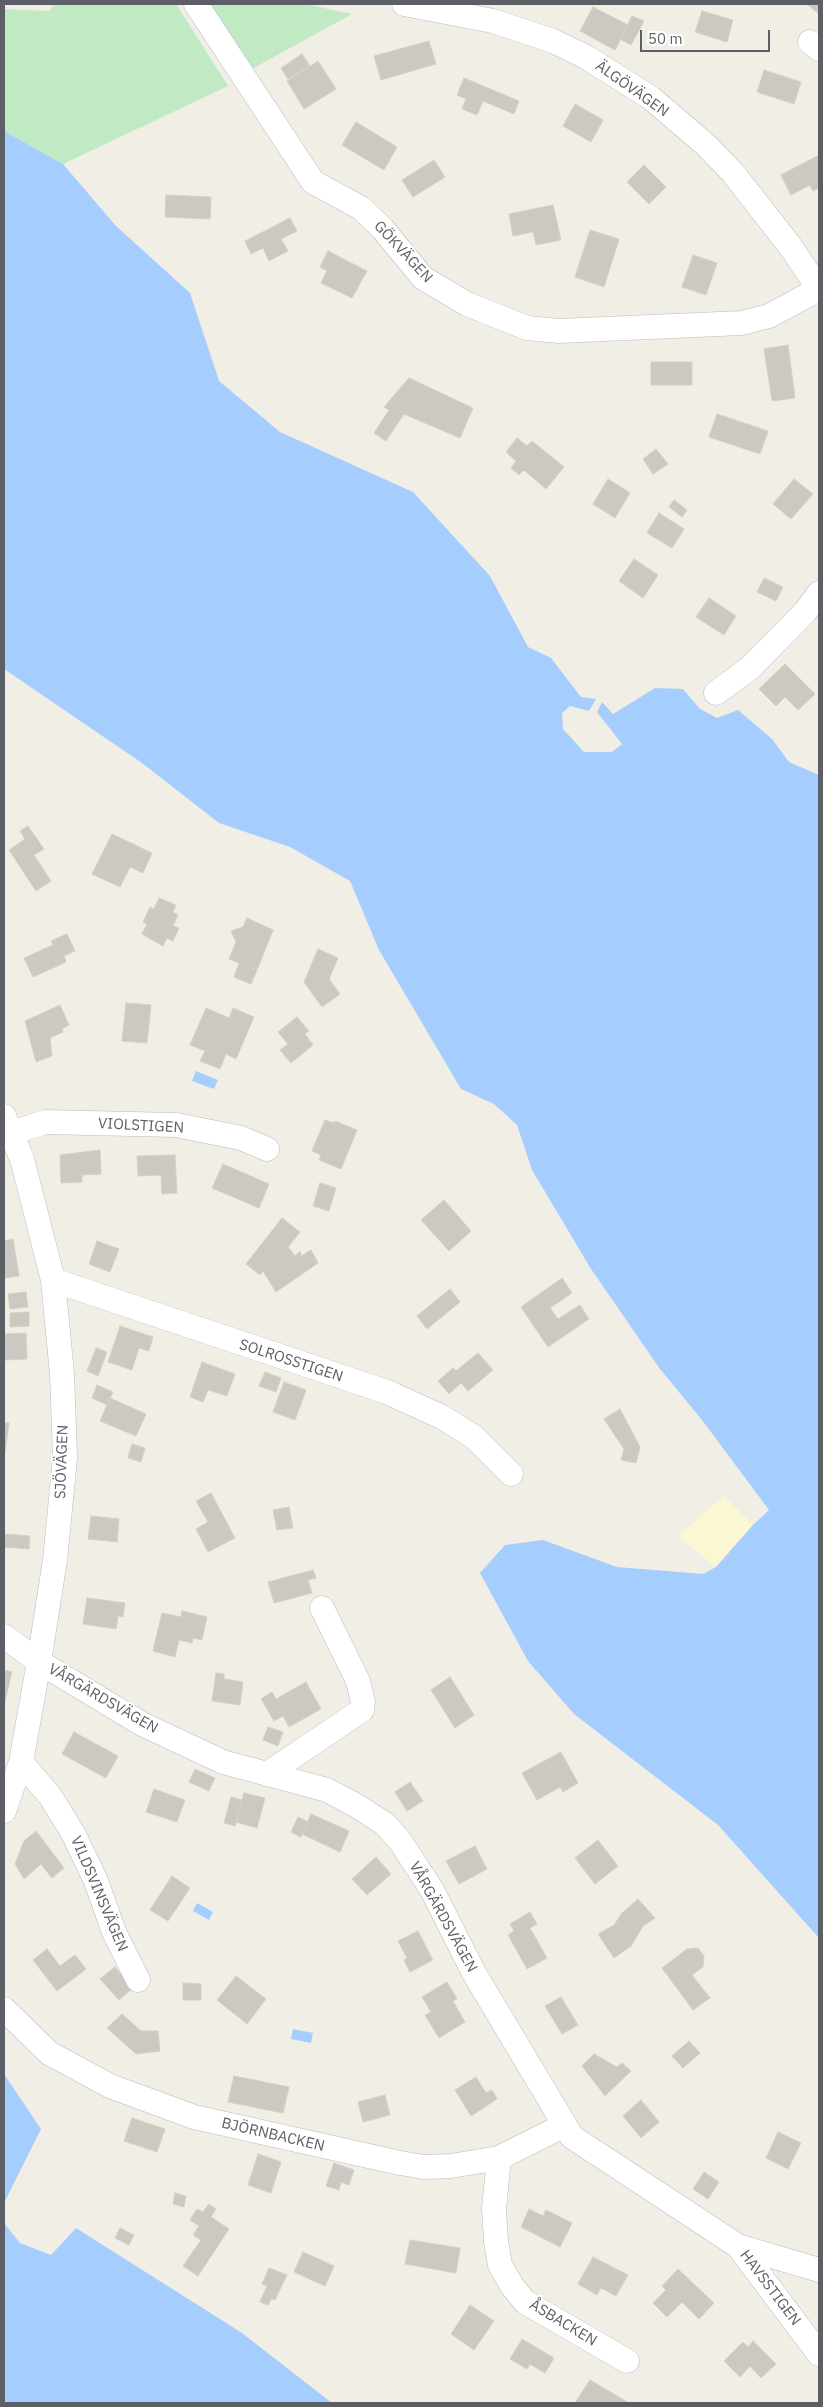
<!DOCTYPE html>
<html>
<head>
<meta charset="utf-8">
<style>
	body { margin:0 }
	#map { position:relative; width:823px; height:2407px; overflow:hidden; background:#f0eee5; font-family:"IBM Plex Sans",sans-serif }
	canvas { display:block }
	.frame { position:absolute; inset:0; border:5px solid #5c6066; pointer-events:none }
	.scale { position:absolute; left:640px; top:30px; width:130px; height:22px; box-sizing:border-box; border:2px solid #5c6066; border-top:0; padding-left:6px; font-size:15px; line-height:18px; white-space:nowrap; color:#5c6066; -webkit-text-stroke:4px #fff; paint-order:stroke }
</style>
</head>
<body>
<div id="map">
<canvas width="823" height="2407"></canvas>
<div class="frame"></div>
<div class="scale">50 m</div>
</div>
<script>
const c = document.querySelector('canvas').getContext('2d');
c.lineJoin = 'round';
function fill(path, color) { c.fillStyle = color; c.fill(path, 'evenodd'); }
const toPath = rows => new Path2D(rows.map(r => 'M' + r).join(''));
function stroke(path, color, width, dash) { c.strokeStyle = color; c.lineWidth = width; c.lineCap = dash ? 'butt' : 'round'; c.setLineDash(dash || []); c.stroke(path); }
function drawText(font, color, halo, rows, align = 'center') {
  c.font = font + ' "IBM Plex Sans",sans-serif'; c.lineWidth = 4; c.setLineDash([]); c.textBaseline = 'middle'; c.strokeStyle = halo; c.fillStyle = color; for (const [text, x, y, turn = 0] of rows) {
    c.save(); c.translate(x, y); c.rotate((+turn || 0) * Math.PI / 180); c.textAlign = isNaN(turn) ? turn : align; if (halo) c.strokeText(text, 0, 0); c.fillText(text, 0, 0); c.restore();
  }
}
fill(toPath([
	[54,4,176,4,228,86,63,164,4,131,4,9,49,11],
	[205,4,305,4,352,14,250,70]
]), '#c0e9c4');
fill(toPath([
	[724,1496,753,1525,716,1567,678,1536]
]), '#fcf7d3');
fill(toPath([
	[4,131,63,164,116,226,190,293,219,381,280,432,413,492,490,576,528,647,551,658,581,697,596,699,589,711,570,706,562,713,563,729,584,752,612,752,622,744,597,712,602,702,613,714,655,688,683,689,700,709,717,718,738,710,772,739,789,762,819,775,819,1938,718,1825,574,1714,528,1661,480,1573,505,1545,543,1540,617,1567,703,1574,716,1567,753,1525,769,1510,702,1420,660,1369,591,1269,532,1170,517,1125,494,1104,461,1089,379,950,350,881,290,847,219,823,142,763,4,669],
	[196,1071,218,1080,214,1089,192,1081],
	[197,1903,213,1912,209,1920,193,1911],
	[293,2029,313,2033,311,2043,291,2039],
	[4,2074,41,2129,4,2203],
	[4,2223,20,2243,51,2255,76,2228,242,2333,332,2403,4,2403]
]), '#a5ceff');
const building = toPath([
	[807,4,819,4,819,14,807,4],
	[593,7,628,25,615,50,580,31,593,7],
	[702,11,733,20,727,42,695,32,702,11],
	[632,16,644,21,631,45,620,39,632,16],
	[429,41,436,64,381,80,374,56,429,41],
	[302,54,310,66,288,79,281,68,302,54],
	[318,61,336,89,304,109,287,81,318,61],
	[764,70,801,82,794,104,757,92,764,70],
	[464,78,519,101,514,114,483,101,477,115,462,109,466,99,457,95,464,78],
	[575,104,603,120,591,142,563,126,575,104],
	[356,122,397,147,384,170,342,145,356,122],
	[819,155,819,188,813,191,810,185,791,195,781,175,819,155],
	[434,160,445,177,413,197,402,180,434,160],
	[644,165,666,187,649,204,627,182,644,165],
	[166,195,211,197,210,219,165,217,166,195],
	[553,205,561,240,536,245,533,232,513,236,509,214,553,205],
	[290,218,297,231,281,239,288,251,269,261,263,248,251,254,245,241,290,218],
	[590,230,619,239,604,287,575,277,590,230],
	[328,251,367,271,352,298,321,283,327,271,320,267,328,251],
	[693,255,717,263,706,295,682,287,693,255],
	[788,345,795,398,772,401,764,349,788,345],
	[651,362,692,362,692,385,651,385,651,362],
	[409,378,473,408,460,438,404,414,386,441,374,433,389,410,384,407,409,378],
	[717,414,768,431,760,454,709,437,717,414],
	[517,438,527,446,532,441,564,467,546,489,524,470,519,475,511,468,516,461,506,452,517,438],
	[656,449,668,464,653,474,643,459,656,449],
	[608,479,630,493,615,518,593,504,608,479],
	[794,479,813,494,791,519,773,504,794,479],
	[674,500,687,510,682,517,669,507,674,500],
	[659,513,684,529,672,548,647,533,659,513],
	[634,559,658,575,643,598,619,581,634,559],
	[764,578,783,587,776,601,757,592,764,578],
	[709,598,736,616,724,635,696,617,709,598],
	[785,664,815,694,798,710,785,697,776,706,759,689,785,664],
	[28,826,44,849,34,855,51,881,36,891,9,850,25,839,20,831,28,826],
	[112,834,152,853,143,873,130,867,120,887,92,874,112,834],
	[159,898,176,905,173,912,178,915,173,926,179,928,173,941,167,938,163,946,142,934,147,924,143,922,150,907,154,909,159,898],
	[247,918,273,930,257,970,229,959,236,942,231,931,243,927,247,918],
	[67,934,75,951,64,956,66,962,33,977,24,958,53,945,51,941,67,934],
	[318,949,338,958,329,979,340,994,322,1007,304,982,318,949],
	[239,963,257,970,251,984,234,977,239,963],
	[126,1003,151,1005,147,1043,122,1041,126,1003],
	[60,1005,69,1025,62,1029,63,1032,50,1038,52,1056,36,1062,25,1021,60,1005],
	[206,1008,229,1018,233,1008,254,1017,236,1059,226,1054,220,1069,200,1061,205,1051,190,1045,206,1008],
	[297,1017,309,1031,305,1034,313,1045,291,1063,280,1050,288,1044,278,1032,297,1017],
	[325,1120,334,1123,335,1121,357,1130,341,1169,319,1160,321,1155,312,1151,325,1120],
	[100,1150,101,1174,82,1175,82,1182,61,1183,60,1155,100,1150],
	[175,1155,177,1193,162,1194,161,1175,138,1176,137,1156,175,1155],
	[223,1164,269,1184,259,1208,212,1188,223,1164],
	[320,1183,336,1188,329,1211,313,1206,320,1183],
	[444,1200,471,1231,449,1251,421,1220,444,1200],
	[282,1218,300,1232,288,1247,295,1256,300,1251,301,1256,311,1250,318,1263,276,1292,263,1271,260,1275,246,1264,282,1218],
	[13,1239,19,1276,4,1278,4,1241,13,1239],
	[97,1241,119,1249,110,1272,89,1264,97,1241],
	[562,1278,572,1293,550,1308,558,1319,580,1305,589,1319,548,1347,521,1307,562,1278],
	[450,1289,460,1302,427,1329,417,1316,450,1289],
	[26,1292,28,1307,10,1309,8,1294,26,1292],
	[29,1312,29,1326,10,1327,10,1313,29,1312],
	[120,1326,153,1337,149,1351,139,1348,132,1370,108,1362,120,1326],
	[26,1333,27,1359,4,1360,4,1334,26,1333],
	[96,1348,107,1352,98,1376,87,1371,96,1348],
	[478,1353,493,1370,468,1391,461,1383,449,1394,438,1381,453,1368,456,1371,478,1353],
	[202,1362,235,1374,227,1396,208,1390,203,1402,190,1397,202,1362],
	[265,1372,281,1378,276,1392,259,1386,265,1372],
	[284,1382,306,1390,295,1420,273,1412,284,1382],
	[97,1385,113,1392,107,1405,92,1398,97,1385],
	[110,1398,146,1414,136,1436,100,1421,110,1398],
	[620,1409,640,1447,636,1463,621,1460,624,1449,604,1419,620,1409],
	[4,1423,9,1423,5,1453,4,1453,4,1423],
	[132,1444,145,1448,141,1462,128,1458,132,1444],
	[211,1493,235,1538,208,1552,196,1529,208,1522,196,1501,211,1493],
	[289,1507,293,1528,277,1530,273,1510,289,1507],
	[91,1516,119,1519,117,1542,88,1539,91,1516],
	[4,1534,30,1536,29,1549,4,1547,4,1534],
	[313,1570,316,1578,308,1580,312,1593,274,1603,268,1582,313,1570],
	[87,1598,125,1603,123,1617,118,1616,116,1629,83,1624,87,1598],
	[182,1611,207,1617,202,1640,193,1638,192,1643,179,1640,175,1657,153,1651,162,1613,181,1617,182,1611],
	[4,1670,12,1672,4,1705,4,1670],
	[216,1673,224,1674,224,1679,243,1682,240,1705,212,1701,216,1673],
	[450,1677,474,1715,455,1728,431,1690,450,1677],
	[306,1682,321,1709,289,1727,283,1716,274,1721,261,1699,272,1692,276,1699,306,1682],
	[268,1727,283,1732,278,1746,263,1740,268,1727],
	[74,1732,118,1756,106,1778,62,1754,74,1732],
	[561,1752,578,1783,563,1792,560,1787,537,1800,522,1773,561,1752],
	[195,1769,215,1778,209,1791,189,1782,195,1769],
	[410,1782,423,1801,407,1811,395,1792,410,1782],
	[154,1789,185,1800,177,1822,146,1812,154,1789],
	[244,1793,265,1798,257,1828,236,1822,244,1793],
	[231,1797,242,1800,235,1826,224,1823,231,1797],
	[311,1814,349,1831,340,1852,302,1834,311,1814],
	[298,1817,308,1822,301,1837,291,1832,298,1817],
	[36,1831,64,1868,52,1878,41,1864,24,1879,15,1864,24,1841,36,1831],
	[598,1840,618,1866,595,1884,575,1858,598,1840],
	[475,1846,487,1869,459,1884,446,1861,475,1846],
	[376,1857,391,1874,367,1895,352,1879,376,1857],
	[172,1876,190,1888,168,1921,150,1910,172,1876],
	[638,1899,655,1918,643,1926,631,1946,614,1958,598,1934,614,1925,622,1913,638,1899],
	[530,1912,537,1924,530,1928,547,1958,527,1969,508,1935,514,1931,510,1924,530,1912],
	[418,1931,433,1960,410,1972,404,1960,407,1958,398,1941,418,1931],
	[698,1948,704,1956,703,1967,692,1975,710,1998,693,2010,662,1968,687,1949,698,1948],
	[47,1949,60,1966,75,1955,86,1969,57,1991,33,1960,47,1949],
	[115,1967,133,1988,119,2000,100,1979,115,1967],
	[236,1976,266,1999,247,2024,217,2000,236,1976],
	[447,1982,457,1999,453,2001,465,2022,439,2038,425,2015,431,2012,422,1997,447,1982],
	[183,1983,201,1984,201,2000,183,2000,183,1983],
	[561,1997,578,2025,562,2034,545,2006,561,1997],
	[122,2014,141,2031,158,2031,160,2051,136,2054,107,2028,122,2014],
	[689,2041,700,2053,683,2068,672,2056,689,2041],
	[594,2054,617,2067,622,2063,631,2071,605,2096,582,2066,594,2054],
	[234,2076,289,2087,283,2113,228,2102,234,2076],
	[476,2077,486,2093,492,2090,497,2099,471,2116,455,2090,476,2077],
	[385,2095,390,2115,363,2122,358,2102,385,2095],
	[641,2100,659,2122,641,2138,623,2116,641,2100],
	[132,2118,165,2129,157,2152,124,2141,132,2118],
	[778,2132,801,2143,788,2169,766,2158,778,2132],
	[258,2154,281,2162,271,2193,248,2185,258,2154],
	[334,2163,354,2170,349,2185,341,2182,339,2190,326,2186,334,2163],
	[704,2172,719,2182,708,2199,693,2189,704,2172],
	[175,2193,186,2196,184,2207,173,2204,175,2193],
	[209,2204,216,2209,211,2217,229,2229,198,2276,183,2266,201,2240,193,2235,199,2226,190,2220,197,2209,203,2212,209,2204],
	[529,2209,543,2216,546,2210,572,2223,560,2247,521,2227,529,2209],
	[120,2228,134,2235,129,2245,115,2238,120,2228],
	[410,2240,460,2248,456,2273,405,2264,410,2240],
	[303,2252,334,2266,325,2286,294,2272,303,2252],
	[593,2257,628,2275,616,2296,601,2288,597,2295,578,2284,593,2257],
	[269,2268,287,2275,275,2300,271,2299,268,2305,260,2302,267,2286,262,2284,269,2268],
	[678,2269,714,2303,699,2319,682,2302,667,2317,653,2303,666,2290,662,2286,678,2269],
	[470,2305,494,2321,474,2350,451,2334,470,2305],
	[522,2339,554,2358,545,2373,530,2364,527,2369,510,2359,522,2339],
	[753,2341,776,2364,761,2378,750,2366,740,2377,724,2361,743,2342,748,2347,753,2341],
	[590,2380,629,2403,575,2403,590,2380]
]);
fill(building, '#cbc9c1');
stroke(building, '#d5d1c2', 1);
const minor = toPath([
	[196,4,313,182,361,208,382,228,423,278,467,304,527,328,559,331,742,323,769,316,819,289],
	[404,4,493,21,553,41,586,57,651,98,706,145,733,173,790,246,819,289],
	[810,42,819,49],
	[716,693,750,668,805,612,819,593],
	[4,1116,22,1159,53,1280,62,1374,65,1458,55,1560,39,1662,21,1762,4,1811],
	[12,1133,45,1122,176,1125,241,1138,267,1149],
	[53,1280,387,1392,442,1417,474,1437,511,1474],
	[4,1636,39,1662,142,1724,223,1762,327,1790,357,1806,385,1824,400,1841,432,1890,474,1973,572,2137,738,2246,819,2270],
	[21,1762,50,1796,73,1833,96,1881,114,1932,138,1980],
	[267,1774,362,1710,363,1702,358,1681,322,1608],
	[4,2009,49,2053,110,2086,194,2117,400,2163,424,2167,451,2166,499,2158,565,2125],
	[499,2158,494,2209,496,2241,500,2265,512,2286,525,2302,627,2361],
	[738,2246,819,2354]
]);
stroke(minor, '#b9bcc1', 25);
stroke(minor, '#fff', 24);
drawText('15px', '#5c6066', '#fff', [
	["ÄLGÖVÄGEN",632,89,35],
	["GÖKVÄGEN",403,252,47],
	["VIOLSTIGEN",141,1126,3],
	["SOLROSSTIGEN",291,1361,18],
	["SJÖVÄGEN",62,1462,-88],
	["VÅRGÄRDSVÄGEN",103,1699,30],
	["VILDSVINSVÄGEN",99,1894,67],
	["VÅRGÄRDSVÄGEN",443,1917,61],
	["BJÖRNBACKEN",273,2135,13],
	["HAVSSTIGEN",770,2288,53],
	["ÅSBACKEN",563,2323,31]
]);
</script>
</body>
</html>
